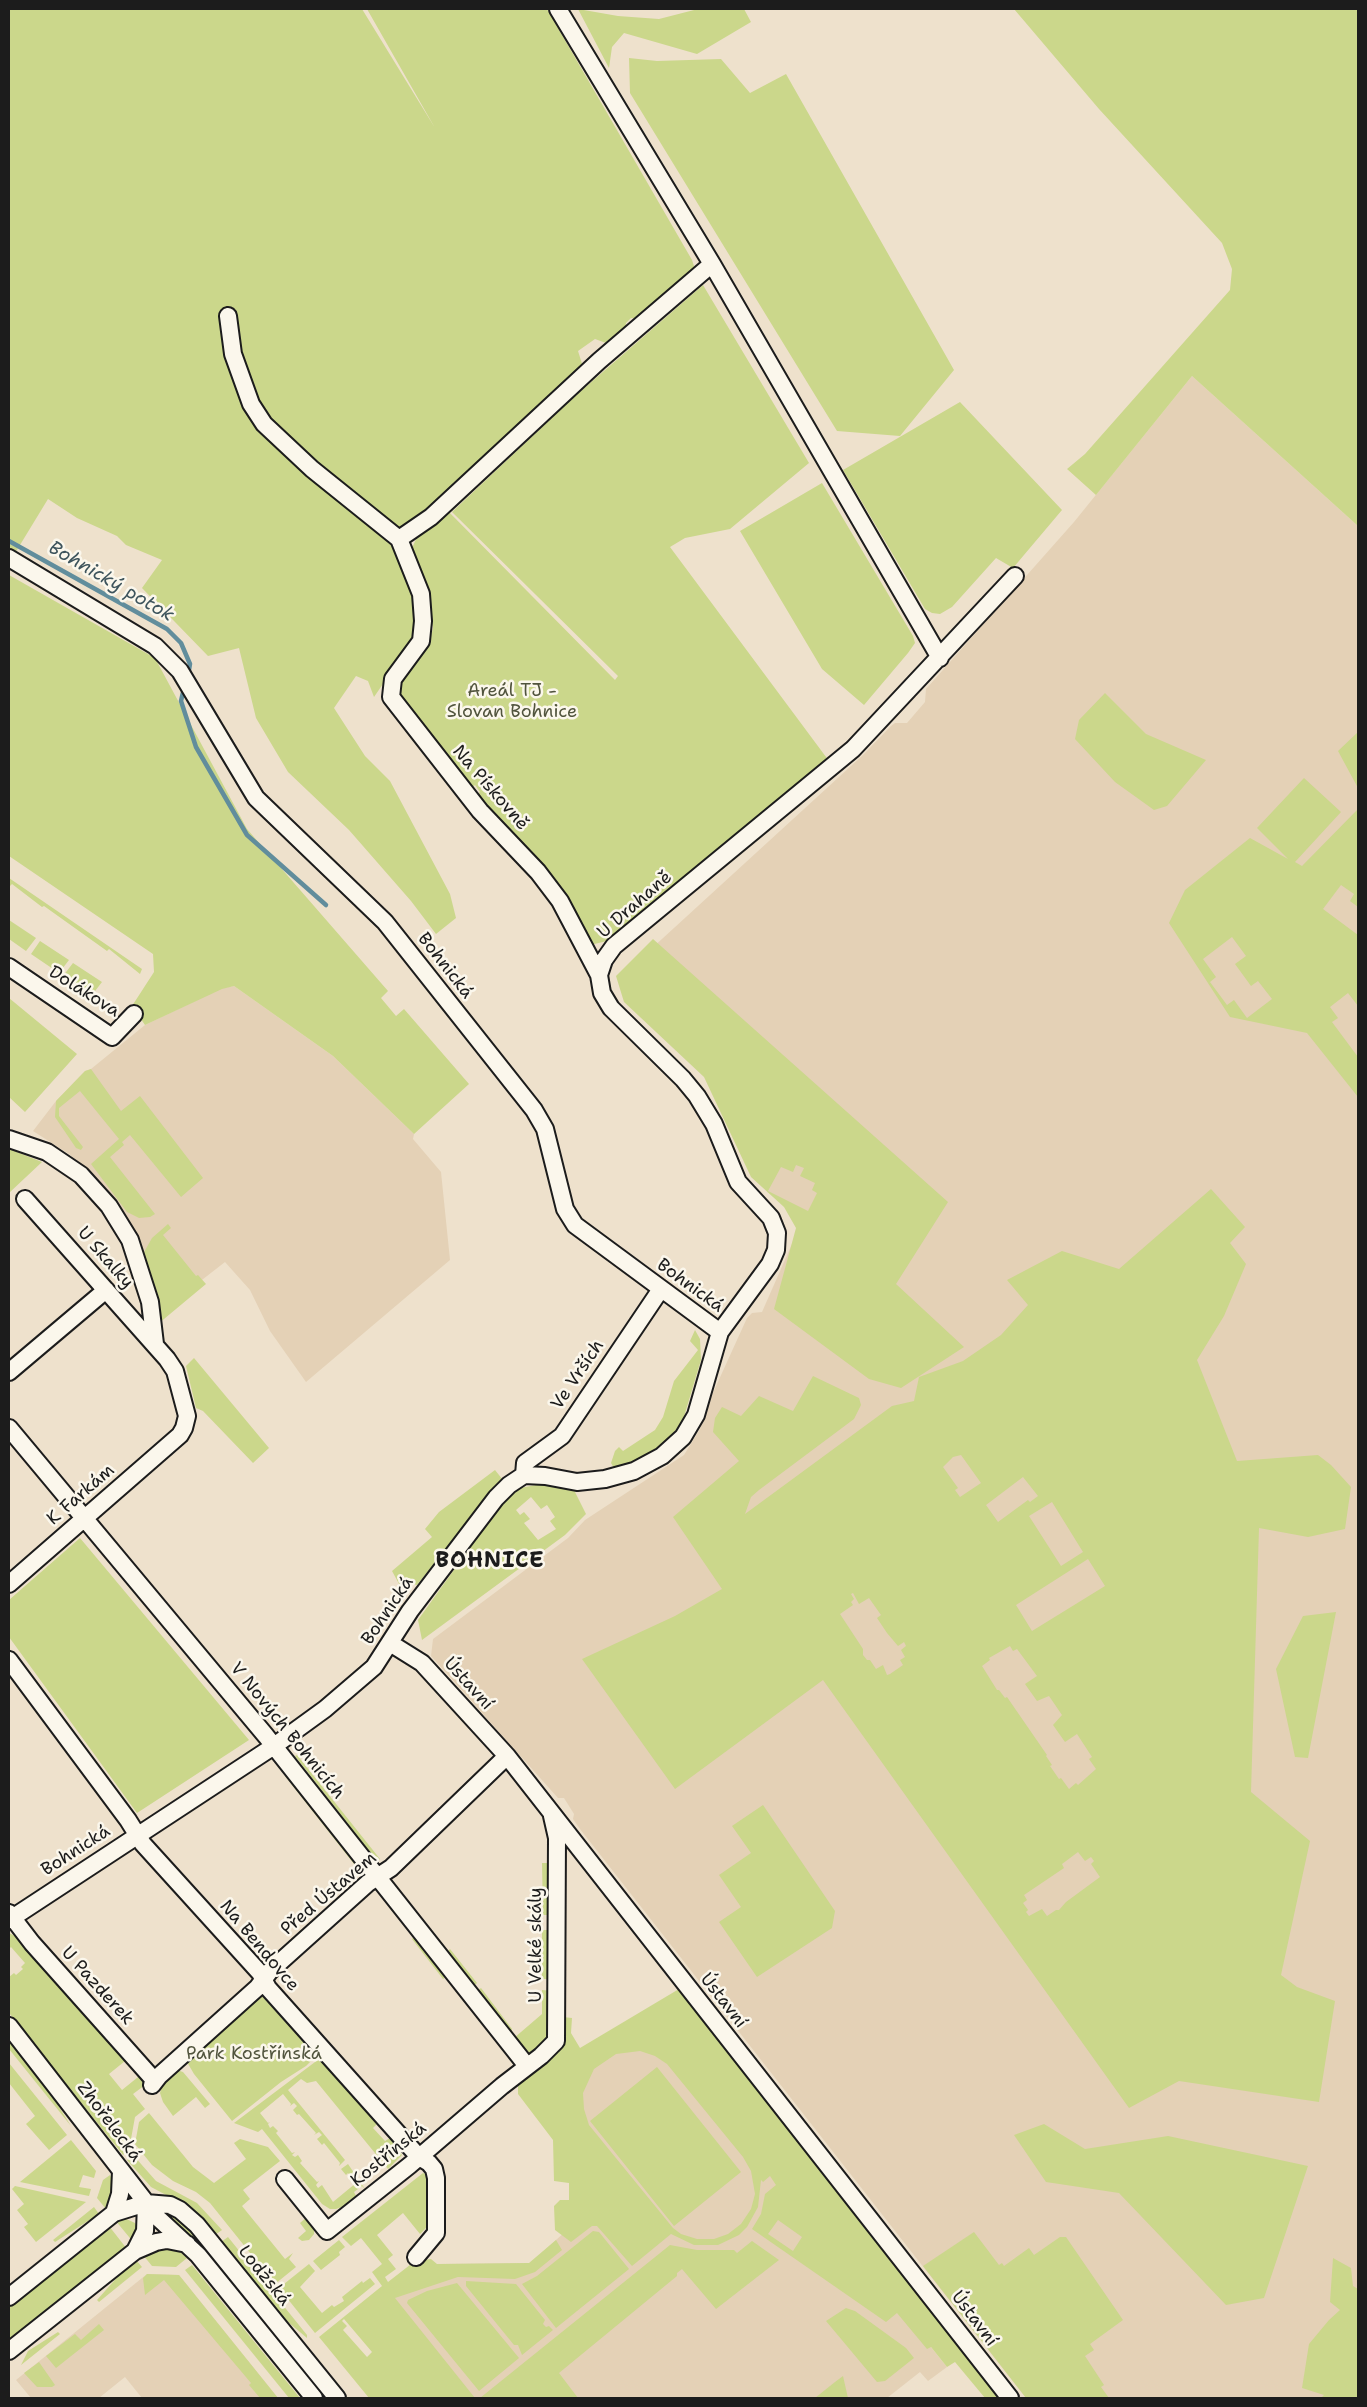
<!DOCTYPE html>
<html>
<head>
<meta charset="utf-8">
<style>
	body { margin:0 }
	#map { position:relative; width:1367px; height:2407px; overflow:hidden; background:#eee1cc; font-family:"Shantell Sans",sans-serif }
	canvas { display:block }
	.frame { position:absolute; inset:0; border:10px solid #1c1c1c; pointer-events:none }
</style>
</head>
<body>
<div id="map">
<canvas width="1367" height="2407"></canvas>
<div class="frame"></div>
</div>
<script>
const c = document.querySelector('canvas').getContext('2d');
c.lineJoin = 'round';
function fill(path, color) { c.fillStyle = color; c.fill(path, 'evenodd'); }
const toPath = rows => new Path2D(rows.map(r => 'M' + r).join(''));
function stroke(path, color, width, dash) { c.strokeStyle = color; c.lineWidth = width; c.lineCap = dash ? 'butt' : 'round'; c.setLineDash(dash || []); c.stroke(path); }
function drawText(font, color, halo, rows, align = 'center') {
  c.font = font + ' "Shantell Sans",sans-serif'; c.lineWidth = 5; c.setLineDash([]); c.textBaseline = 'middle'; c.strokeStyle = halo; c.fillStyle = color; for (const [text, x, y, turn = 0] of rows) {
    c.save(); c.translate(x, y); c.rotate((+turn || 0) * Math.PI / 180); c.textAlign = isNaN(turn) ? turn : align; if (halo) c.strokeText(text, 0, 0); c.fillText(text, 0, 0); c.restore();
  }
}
fill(toPath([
	[1192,376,1358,526,1358,2398,1026,2398,580,1829,573,1819,574,1814,564,1798,558,1798,431,1656,433,1639,568,1538,585,1520,684,1455,700,1429,707,1406,747,1318,752,1313,762,1312,806,1212,767,1192,770,1183,725,1088,627,971,863,755,891,726,895,723,907,723,925,702,926,689,1074,522],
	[234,986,333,1056,414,1134,413,1139,441,1172,450,1260,306,1382,270,1331,250,1290,225,1262,189,1290,146,1261,129,1220,92,1174,69,1154,33,1131,56,1101,85,1071,91,1069,145,1025,222,988],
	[654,2005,947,2367,928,2381,920,2372,887,2398,397,2398,360,2327,436,2264,530,2263,583,2216,541,2088],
	[147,2274,179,2275,278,2398,142,2398,125,2377,99,2398,31,2398,16,2380]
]), '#e4d1b6');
fill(toPath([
	[9,9,362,9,435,128,367,9,547,9,692,260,695,269,640,319,631,318,626,323,625,332,616,341,606,343,595,339,578,351,584,370,410,526,397,529,397,546,417,593,420,630,374,697,368,681,356,676,334,708,365,756,390,781,450,894,456,918,436,934,411,901,349,830,288,772,256,718,239,648,208,656,142,588,162,560,126,545,117,536,77,518,48,499,9,563],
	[578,9,618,16,659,19,698,9,744,9,751,22,697,54,624,33,612,47,609,68],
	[1014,9,1358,9,1358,526,1192,376,1096,495,1067,469,1085,454,1230,290,1232,269,1222,243,1099,109],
	[629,58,657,61,721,59,750,93,786,74,954,370,900,436,837,431,630,93],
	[703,285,809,463,730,529,685,538,670,547,829,761,611,940,582,947,545,880,475,796,480,792,475,785,470,789,398,700,397,687,423,651,430,640,433,628,429,603,411,555,412,548,417,537,447,510,615,680,618,676,452,512,574,397],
	[960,402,1062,510,1013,568,996,558,952,607,940,614,932,613,925,609,843,470],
	[822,483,913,636,915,643,908,653,864,705,822,669,740,531],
	[9,575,155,658,247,829,388,991,381,998,396,1016,404,1009,469,1084,414,1134,333,1056,234,986,222,989,145,1025,132,1006,154,972,153,954,9,856],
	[1105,693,1146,734,1206,760,1167,806,1154,810,1115,782,1075,739,1079,720],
	[1358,732,1358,788,1338,751],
	[1304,778,1341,812,1295,862,1302,866,1358,809,1358,907,1350,901,1354,894,1341,885,1323,909,1358,935,1358,1006,1348,993,1330,1007,1338,1018,1332,1022,1358,1057,1358,1097,1307,1033,1230,1017,1169,923,1185,890,1250,838,1288,859,1257,828],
	[1232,937,1246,956,1235,964,1251,986,1258,981,1272,999,1247,1018,1234,1000,1227,1005,1210,982,1216,977,1203,959],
	[9,878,142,969,140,974,109,949,107,951,44,906,42,907,12,884,10,886],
	[9,920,36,938,26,951,9,939],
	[653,939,948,1202,896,1284,964,1347,901,1388,869,1379,774,1309,796,1228,784,1207,751,1177,704,1077,624,1002,616,976],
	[796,1165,804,1168,800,1176,815,1183,812,1190,817,1193,808,1211,768,1191,781,1167,793,1172],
	[40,941,69,960,59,973,31,954],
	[73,963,102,982,92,995,63,976],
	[9,998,77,1054,25,1112,9,1097],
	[91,1069,121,1111,140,1096,203,1178,181,1197,130,1135,122,1142,124,1145,110,1157,155,1214,150,1217,139,1218,127,1212,91,1164,119,1139,80,1091,59,1108,59,1116,83,1147,81,1150,76,1148,55,1117,56,1101,85,1071],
	[9,1149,42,1162,9,1193],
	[1211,1189,1245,1227,1230,1243,1246,1264,1224,1316,1197,1360,1237,1461,1318,1455,1331,1465,1351,1487,1345,1529,1308,1537,1259,1528,1251,1792,1310,1841,1281,1975,1297,1987,1335,2001,1319,2102,1179,2081,1129,2108,823,1680,675,1789,582,1659,675,1616,722,1589,673,1517,739,1461,713,1432,715,1418,722,1407,741,1416,759,1396,793,1411,813,1376,859,1398,861,1405,854,1419,759,1490,751,1497,745,1514,892,1406,914,1401,919,1377,963,1361,1001,1335,1028,1305,1007,1280,1062,1251,1119,1269],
	[961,1455,981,1483,960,1497,955,1490,958,1488,943,1467,953,1457],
	[1023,1477,1038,1496,1030,1502,1028,1500,998,1522,986,1505],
	[1052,1502,1083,1552,1061,1566,1029,1516],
	[1088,1559,1105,1586,1032,1631,1016,1605],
	[853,1593,859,1604,869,1598,881,1615,877,1618,887,1633,898,1646,904,1642,906,1646,901,1650,905,1657,900,1660,903,1665,890,1674,887,1675,883,1665,876,1669,870,1660,867,1660,863,1655,863,1649,840,1614,853,1605,851,1602,854,1599,851,1594],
	[1010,1646,1013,1651,1017,1649,1037,1676,1025,1684,1037,1701,1049,1696,1062,1715,1053,1725,1065,1742,1077,1734,1092,1757,1089,1759,1096,1769,1078,1785,1076,1783,1069,1789,1061,1778,1059,1779,1050,1766,1052,1765,1046,1756,1047,1755,1007,1697,1005,1698,999,1690,997,1690,982,1666,990,1660,989,1658],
	[1078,1852,1085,1861,1091,1857,1094,1861,1091,1864,1100,1877,1066,1902,1059,1910,1056,1910,1047,1916,1042,1909,1029,1916,1026,1912,1028,1910,1023,1903,1027,1900,1024,1895,1064,1868,1062,1864],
	[168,1224,171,1228,163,1235,196,1276,198,1275,206,1284,158,1324,143,1254,152,1238],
	[695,1330,700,1339,701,1360,683,1420,665,1444,653,1452,642,1459,614,1468,611,1463,615,1451,619,1447,623,1451,655,1430,663,1417,674,1381,698,1350,690,1341],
	[194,1358,269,1448,253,1463,203,1411,196,1408,186,1366],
	[495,1470,503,1480,486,1495,487,1497,417,1585,413,1584,404,1593,392,1571,432,1537,425,1529,439,1512],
	[541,1484,574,1490,586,1514,565,1535,422,1640,418,1620,499,1507,520,1488],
	[531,1497,541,1509,547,1505,555,1517,550,1521,556,1529,538,1540,524,1523,530,1519,524,1512,520,1515,516,1510],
	[80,1538,249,1740,137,1813,9,1637,9,1600],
	[1336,1612,1308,1758,1295,1757,1276,1669,1303,1616],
	[297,1755,380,1859,377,1861,295,1756],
	[287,1774,364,1871,361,1873,285,1776],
	[763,1805,835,1911,832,1928,757,1977,719,1922,741,1907,719,1875,751,1853,732,1826],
	[542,1863,551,1863,551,1868,547,1868,547,1902,552,1902,552,1915,543,1915],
	[542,1930,552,1930,552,1979,542,1979],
	[9,1933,15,1936,18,1934,130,2057,109,2074,122,2090,143,2073,145,2074,145,2085,133,2094,145,2109,135,2117,129,2150,123,2155,9,2013,9,1977,14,1973,16,1975,23,1969,21,1967,25,1963,11,1947,9,1949],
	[415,1936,447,1976,443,1979,412,1939],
	[450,1949,477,1983,474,1986,447,1952],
	[481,1988,512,2029,511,2035,477,1991],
	[679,1989,701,2016,999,2398,985,2398,955,2362,947,2367,931,2347,927,2349,897,2313,886,2322,752,2229,761,2214,765,2194,776,2185,770,2176,763,2182,761,2180,758,2207,747,2227,739,2235,718,2245,694,2245,671,2234,632,2266,597,2226,592,2226,571,2242,555,2230,554,2206,560,2200,569,2200,569,2183,554,2181,553,2140,518,2094,518,2086,563,2017,572,2018,571,2033,580,2048],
	[640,2051,655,2056,667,2064,743,2157,751,2171,755,2194,751,2209,741,2224,728,2234,714,2239,697,2239,681,2234,673,2228,589,2125,584,2109,583,2093,594,2069,616,2054],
	[778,2220,802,2237,793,2251,768,2234],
	[542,1990,552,1991,551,2037,531,2055,514,2038,542,2014],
	[262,1996,316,2056,306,2066,281,2082,232,2121,194,2074,187,2062],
	[9,2039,42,2080,71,2126,9,2049],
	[319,2059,377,2124,373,2128,385,2141,390,2138,402,2155,388,2169,316,2081,307,2083,301,2079,288,2090,345,2160,339,2166,340,2163,324,2143,322,2145,317,2139,322,2135,319,2132,314,2135,316,2133,299,2114,297,2115,293,2110,297,2106,294,2103,290,2106,291,2104,283,2094,260,2113,268,2123,270,2122,268,2124,270,2128,273,2126,278,2131,276,2133,292,2153,295,2152,292,2155,295,2157,298,2155,302,2161,300,2163,317,2182,319,2181,316,2185,318,2188,322,2185,333,2202,356,2183,348,2173,346,2175,341,2169,348,2164,365,2189,362,2186,354,2192,356,2196,342,2207,336,2209,330,2209,322,2204,262,2129,258,2132,234,2123],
	[9,2063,67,2135,49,2150,26,2124,35,2116,9,2083],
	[657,2067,741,2172,674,2226,590,2121],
	[177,2070,183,2072,210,2104,205,2108,196,2097,173,2116,163,2102,160,2093,162,2086],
	[149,2113,193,2167,214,2183,246,2159,234,2143,240,2139,268,2147,280,2161,243,2190,250,2199,242,2206,285,2259,293,2253,289,2259,296,2267,275,2284,210,2203,196,2192,173,2181,152,2165,135,2144,139,2122],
	[1044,2124,1085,2149,1168,2136,1308,2166,1264,2298,1226,2305,1119,2193,1046,2182,1014,2135],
	[71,2140,96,2171,94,2178,83,2175,79,2187,91,2189,89,2196,20,2182],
	[134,2156,156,2181,197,2203,222,2230,215,2235,191,2208,151,2187,127,2160],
	[423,2173,430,2176,430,2218,426,2228,420,2234,403,2213,377,2235,393,2255,388,2259,396,2269,385,2277,388,2282,415,2261,431,2259,437,2264,529,2263,556,2240,562,2250,535,2272,515,2279,458,2277,395,2298,475,2398,369,2398,319,2337,382,2286,372,2272,382,2264,361,2238,351,2246,342,2237],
	[344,2319,372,2352,367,2357,343,2330,347,2326,342,2321],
	[110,2175,113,2181,111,2203,106,2209,97,2198,103,2180],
	[15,2186,86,2202,36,2242,24,2227,28,2224,17,2210,24,2204,12,2189],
	[94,2207,99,2214,55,2242,53,2240],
	[161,2211,183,2221,204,2244,198,2248,186,2233],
	[122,2217,135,2223,138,2230,134,2243,115,2220],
	[307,2217,314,2225,314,2234,309,2240,302,2241,298,2238,306,2231,300,2223],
	[109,2226,127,2249,9,2344,9,2306],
	[593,2231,599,2232,629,2269,556,2328,522,2284,537,2276],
	[974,2232,999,2265,1002,2263,1004,2266,1029,2248,1034,2255,1060,2237,1066,2237,1123,2320,1090,2344,1094,2350,1085,2356,1104,2385,1101,2387,1109,2398,1026,2398,923,2266],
	[228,2237,307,2335,307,2338,282,2317,221,2242],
	[339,2240,345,2247,339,2252,340,2255,321,2270,313,2261],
	[752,2241,779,2260,716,2309,682,2269,677,2273,677,2276,559,2373,578,2398,480,2398,670,2245,697,2250,734,2250,737,2253],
	[161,2247,180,2252,187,2258,176,2267,152,2266,143,2255],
	[209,2251,328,2398,319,2398,204,2255],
	[1333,2258,1351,2268,1353,2286,1358,2289,1358,2398,1321,2398,1324,2395,1302,2388,1309,2344,1329,2320,1340,2310,1330,2302],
	[136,2260,142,2267,99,2302,97,2300,121,2273],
	[309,2264,315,2271,300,2287,322,2313,332,2305,334,2307,344,2301,342,2297,362,2281,363,2283,370,2278,375,2284,315,2333,279,2288],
	[192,2265,300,2398,289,2398,185,2270],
	[147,2274,179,2275,278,2398,260,2398,249,2385,251,2383,164,2280,145,2295,143,2278],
	[466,2281,516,2284,545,2320,543,2324,546,2327,549,2326,553,2330,522,2355,518,2345,514,2345,466,2286],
	[457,2283,519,2358,479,2391,407,2303,408,2300,427,2291],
	[846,2308,855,2311,906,2348,914,2358,885,2381,877,2382,826,2321],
	[99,2324,104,2330,56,2368,46,2356,75,2334,81,2340],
	[58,2332,60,2334,21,2365,28,2351],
	[39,2362,55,2385,52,2387,37,2387,24,2373],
	[843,2376,848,2398,815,2398,835,2382]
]), '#cbd78b');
stroke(toPath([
	[9,541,167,629,181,643,190,664,188,676],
	[184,688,181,701,196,747,247,835,326,905]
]), '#618d9c', 4.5);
const minor = toPath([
	[558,9,712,264,940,658],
	[228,316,233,354,251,404,264,424,312,469,399,539,421,594,423,621,421,641,393,679,391,697,480,811,538,872,560,901,599,975],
	[399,539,431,517,599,361,712,264],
	[9,558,155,646,180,671,256,798,385,922,534,1110,545,1129,565,1209,575,1225,720,1332],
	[9,967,112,1037,134,1014],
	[9,1139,47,1152,81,1175,109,1206,130,1240,150,1302,155,1344],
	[9,1372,106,1290],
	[9,1428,266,1736,527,2066],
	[524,1475,525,1463,562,1436,661,1289],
	[9,1584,180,1435,184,1428,187,1416,175,1371,167,1359,25,1199],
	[390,1643,422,1663,507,1756,1010,2398],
	[9,1660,128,1820,143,1844,260,1973,268,1988,419,2157,429,2163,434,2169,436,2178,436,2233,416,2257],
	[9,1913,32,1943,154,2080],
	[9,1920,274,1746,325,1709,374,1667,410,1611,496,1498,509,1485,524,1475,545,1476,577,1482,605,1479,634,1471,662,1456,683,1437,696,1415,720,1332,770,1264,776,1250,777,1233,771,1218,738,1182,714,1124,697,1096,683,1079,611,1008,602,993,599,975,604,960,614,946,853,749,1015,576],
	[9,2026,158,2218,198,2255,314,2398],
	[152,2085,159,2076,257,1988,270,1971,368,1883,391,1868,507,1756],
	[285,2179,327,2231,410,2165,502,2086,541,2056,556,2041,557,1838,552,1816],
	[114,2213,120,2194,121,2171],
	[135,2251,145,2231,146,2203],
	[9,2297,114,2213,146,2203,170,2205,180,2210,197,2225,337,2398],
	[9,2351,135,2251,156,2242,167,2240,187,2244]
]);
stroke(minor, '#1c1c1c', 20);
stroke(minor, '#fbf7ec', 16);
drawText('18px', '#51543d', '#fbf7ec', [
	["Areál TJ -",512,691],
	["Slovan Bohnice",512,712],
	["Park Kostřínská",254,2054]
]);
drawText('18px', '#1c1c1c', '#fbf7ec', [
	["Na Pískovně",490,788,49],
	["U Drahaně",635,905,-41],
	["Bohnická",445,966,52],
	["Dolákova",84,992,32],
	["U Skalky",105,1258,49],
	["Bohnická",690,1286,36],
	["Ve Vrších",578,1375,-56],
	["K Farkám",81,1495,-41],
	["Bohnická",388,1611,-56],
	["Ústavní",468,1684,48],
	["V Nových Bohnicích",287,1731,51],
	["Bohnická",76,1851,-33],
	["Před Ústavem",329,1894,-40],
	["U Velké skály",536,1945,-90],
	["Na Bendovce",259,1946,50],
	["U Pazderek",97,1986,48],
	["Ústavní",723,2001,52],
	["Zhořelecká",109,2122,53],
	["Kostřínská",389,2155,-39],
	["Lodžská",264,2276,51],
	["Ústavní",974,2319,53]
]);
drawText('italic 19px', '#3e545c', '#fbf7ec', [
	["Bohnický potok",111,582,30]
]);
c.letterSpacing = '1px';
drawText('bold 22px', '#1c1c1c', '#fbf7ec', [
	["BOHNICE",490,1561]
]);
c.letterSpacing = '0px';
</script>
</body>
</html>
